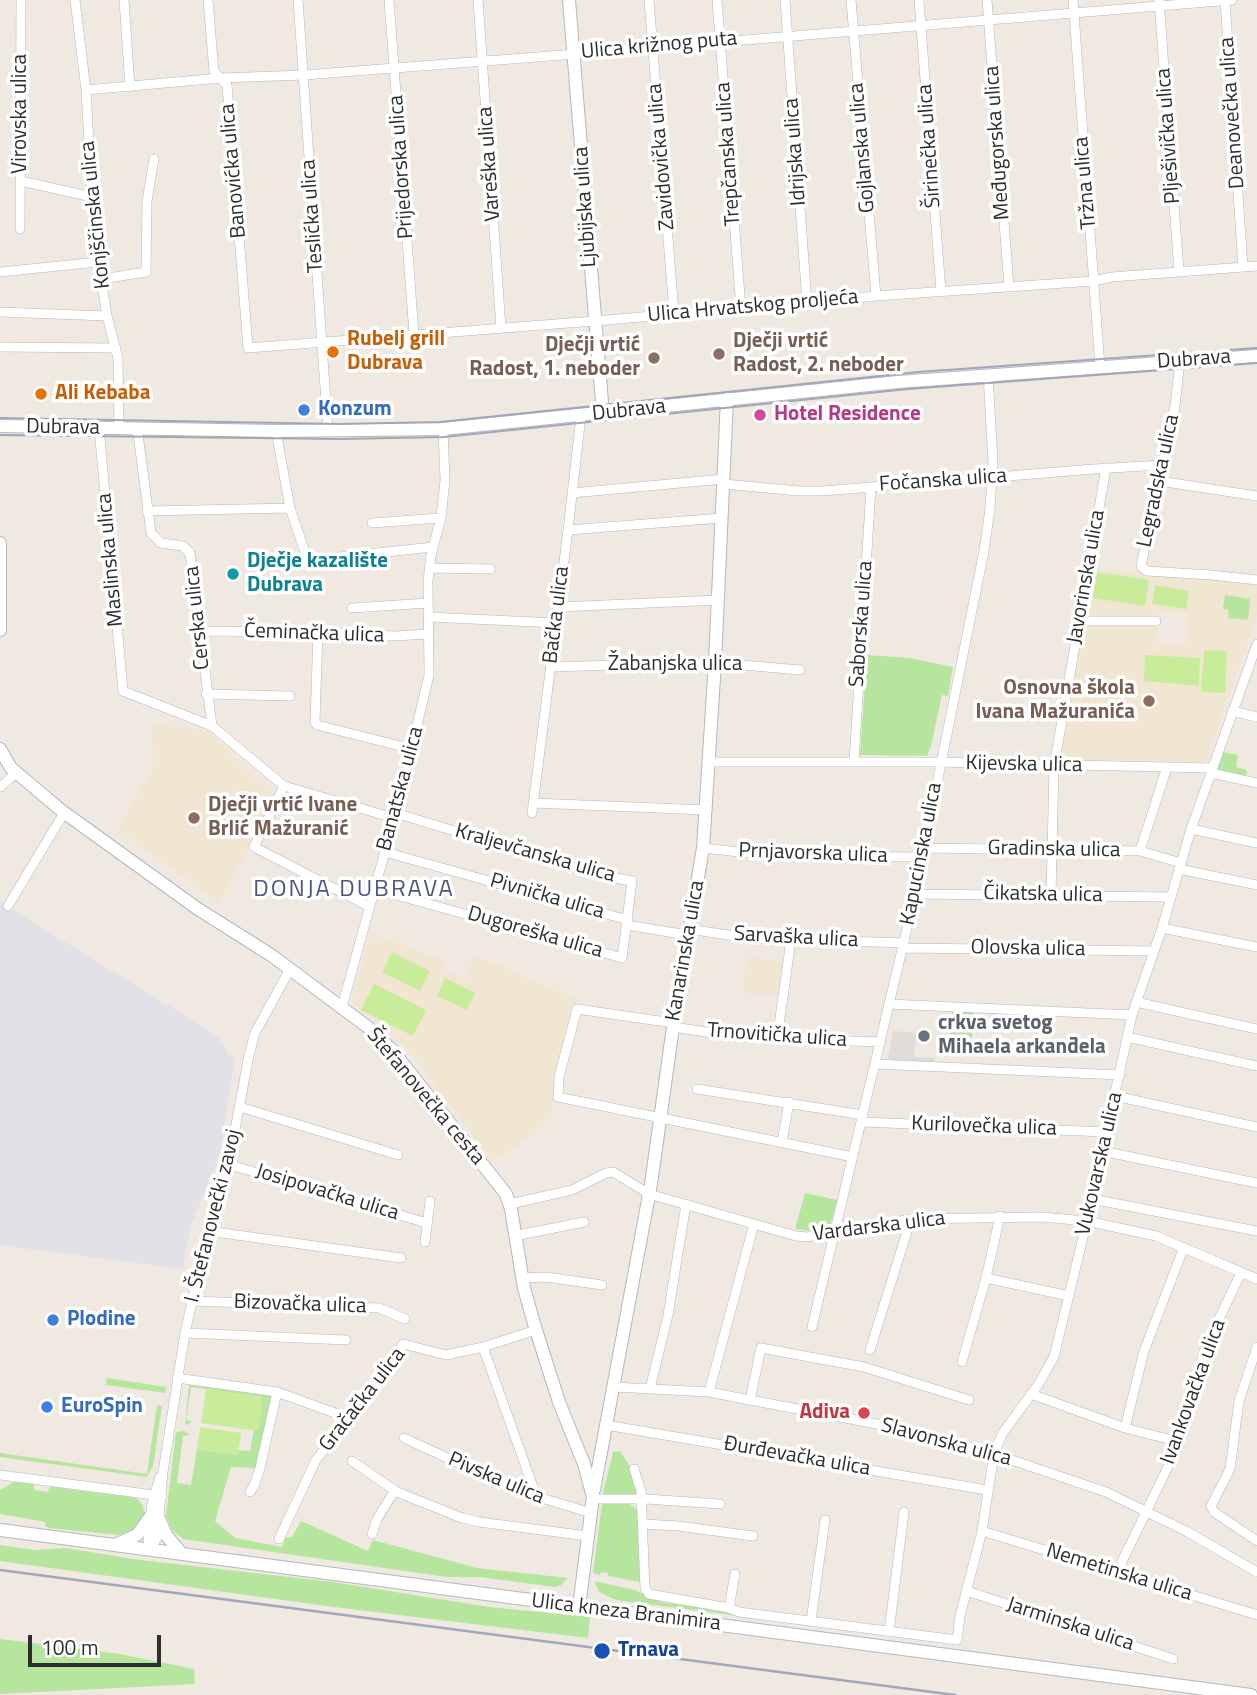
<!DOCTYPE html>
<html>
<head>
<meta charset="utf-8">
<style>
	body { margin:0 }
	#map { position:relative; width:1257px; height:1695px; overflow:hidden; background:#efe9e1; font-family:"Titillium Web",sans-serif }
	canvas { display:block }
	.scale { position:absolute; left:28px; top:1635px; width:133px; height:32px; box-sizing:border-box; border:4px solid #2e2e2e; border-top:0; padding-left:9px; font-size:21px; line-height:24px; white-space:nowrap; color:#2e2e2e; -webkit-text-stroke:5px #fff; paint-order:stroke }
</style>
</head>
<body>
<div id="map">
<canvas width="1257" height="1695"></canvas>
<div class="scale">100 m</div>
</div>
<script>
const c = document.querySelector('canvas').getContext('2d');
c.lineJoin = 'round';
function fill(path, color) { c.fillStyle = color; c.fill(path, 'evenodd'); }
const toPath = rows => new Path2D(rows.map(r => 'M' + r).join(''));
function stroke(path, color, width, dash) { c.strokeStyle = color; c.lineWidth = width; c.lineCap = dash ? 'butt' : 'round'; c.setLineDash(dash || []); c.stroke(path); }
function drawText(font, color, halo, rows, align = 'center') {
  c.font = font + ' "Titillium Web",sans-serif'; c.lineWidth = 7; c.setLineDash([]); c.textBaseline = 'middle'; c.strokeStyle = halo; c.fillStyle = color; for (const [text, x, y, turn = 0] of rows) {
    c.save(); c.translate(x, y); c.rotate((+turn || 0) * Math.PI / 180); c.textAlign = isNaN(turn) ? turn : align; if (halo) c.strokeText(text, 0, 0); c.fillText(text, 0, 0); c.restore();
  }
}
fill(toPath([
	[0,902,210,1031,224,1044,228,1055,235,1056,220,1153,190,1229,183,1269,0,1245]
]), '#e3e1e8');
fill(toPath([
	[1094,567,1257,584,1257,616,1206,762,1060,759,1084,625,1158,623,1158,643,1186,643,1187,614,1158,612,1157,618,1085,617],
	[152,725,194,728,211,733,231,750,228,753,262,784,265,782,273,789,270,807,219,903,117,829,153,769],
	[371,933,444,960,442,969,465,980,473,956,502,966,578,1000,558,1070,551,1117,526,1140,493,1162,417,1061,383,1026,351,1003],
	[747,957,784,961,779,995,742,993]
]), '#f0e6d1');
fill(toPath([
	[1225,595,1250,599,1248,620,1228,618,1229,610,1223,609],
	[867,655,910,658,953,667,948,696,942,695,931,746,927,756,860,755],
	[1223,752,1238,755,1236,767,1247,770,1246,776,1218,770],
	[952,1011,973,1012,972,1037,950,1036],
	[805,1193,837,1200,830,1226,813,1231,795,1229],
	[107,1378,166,1387,165,1393,106,1385],
	[189,1385,273,1396,258,1468,231,1467,215,1521,235,1538,282,1547,285,1538,292,1537,301,1521,368,1551,373,1540,477,1568,568,1578,561,1585,555,1587,480,1577,447,1577,183,1539,172,1530,166,1516,176,1432,184,1431,190,1435,183,1436,177,1483,191,1485,197,1449,238,1455,239,1450,250,1451,254,1430,258,1430,262,1397,191,1387,186,1420,192,1421,188,1425,185,1424],
	[157,1405,162,1406,153,1466,147,1477,0,1457,0,1453,147,1474],
	[620,1451,634,1473,639,1488,637,1496,602,1497,613,1452],
	[14,1482,34,1484,34,1490,48,1492,49,1488,52,1487,136,1498,143,1505,145,1517,137,1529,119,1535,49,1528,45,1526,45,1522,0,1514,0,1490],
	[602,1504,630,1504,638,1511,640,1582,608,1576,608,1573,601,1572,600,1575,593,1573],
	[0,1545,36,1550,65,1548,140,1560,333,1582,489,1607,590,1617,588,1638,334,1607,0,1561],
	[594,1581,635,1590,660,1602,939,1642,616,1600,599,1592],
	[0,1639,120,1654,194,1669,195,1684,0,1694]
]), '#b6e59e');
fill(toPath([
	[1097,572,1149,580,1145,606,1093,598],
	[1155,585,1189,591,1186,609,1152,604],
	[1204,650,1227,651,1225,693,1201,692],
	[1145,655,1200,658,1199,686,1144,681],
	[392,952,430,971,420,991,382,972],
	[445,978,475,993,467,1010,437,996],
	[374,984,426,1010,413,1036,361,1010],
	[206,1389,263,1397,258,1431,201,1423],
	[200,1427,241,1433,238,1455,197,1449]
]), '#c9ec9a');
fill(toPath([
	[893,1031,916,1033,914,1057,935,1058,935,1062,894,1060,888,1058]
]), '#dfdcd8');
const street = toPath([
	[75,0,86,90,92,197,99,265,107,316,118,358,119,429],
	[124,0,130,87],
	[208,0,214,72,227,85,248,348,607,320,876,296,1094,281,1112,277,1257,266],
	[298,0,328,431],
	[389,0,414,334],
	[478,0,501,328],
	[649,0,674,313],
	[717,0,741,309],
	[785,0,807,303],
	[851,0,876,296],
	[919,0,941,292],
	[987,0,1009,287],
	[1073,0,1100,367],
	[1159,0,1179,272],
	[1225,0,1243,267],
	[86,90,221,78,304,75,563,55,1232,0],
	[21,181,92,197],
	[20,229,21,0],
	[0,272,98,262],
	[102,279,146,272,147,201,154,159],
	[0,312,107,316],
	[0,347,116,348],
	[1180,361,1175,406,1141,566,1147,571,1211,575,1257,580],
	[99,428,123,691,212,726,284,786,394,818],
	[135,429,138,434,151,533,161,543,183,546,190,553,212,726],
	[276,431,290,508,307,558,312,560,433,547],
	[1159,481,1257,496],
	[724,484,799,491,823,491,1094,469,1162,465],
	[572,493,724,479],
	[147,511,290,508],
	[372,523,441,518],
	[568,530,722,518],
	[430,568,490,569],
	[558,607,718,600],
	[352,608,428,603],
	[429,617,556,623],
	[1078,621,1156,621],
	[199,631,318,632,394,636,429,634],
	[318,632,315,722,317,725,412,749],
	[551,667,709,662,800,670],
	[206,694,290,696],
	[1232,711,1257,717],
	[709,762,934,762,1212,768],
	[854,762,871,487],
	[1211,773,1257,783],
	[284,786,254,847,370,907],
	[0,787,16,773],
	[533,803,707,810],
	[532,813,568,530,581,416],
	[1191,829,1257,843],
	[703,848,775,856,922,857],
	[924,848,1140,851,1181,863],
	[1140,851,1167,767],
	[385,852,628,920],
	[1179,869,1257,885],
	[375,889,622,958,632,881,603,876,395,813],
	[915,894,1171,897],
	[1051,895,1054,766,1106,468],
	[8,906,64,813],
	[627,925,687,935],
	[1162,928,1257,947],
	[688,929,748,938,904,943],
	[903,948,1154,951],
	[1136,1002,1257,1029],
	[889,1004,1132,1015],
	[342,1007,400,797,429,675,428,581,431,555,441,518,445,480,443,429],
	[673,1023,577,1009,559,1077,558,1097,853,1157],
	[673,1027,739,1037,881,1042],
	[1127,1037,1257,1066],
	[777,1039,791,940],
	[876,1064,1120,1075],
	[697,1089,863,1115],
	[1115,1096,1257,1127],
	[240,1107,398,1155],
	[862,1122,1106,1132],
	[782,1142,789,1102],
	[1102,1151,1257,1183],
	[227,1164,427,1223],
	[1092,1199,1257,1231],
	[510,1204,572,1190,606,1173,613,1172,649,1194,796,1236,807,1237,911,1219,1041,1217,1087,1221,1156,1236,1257,1279],
	[208,1231,401,1258],
	[514,1236,584,1222],
	[425,1242,430,1201],
	[522,1278,546,1277,602,1285],
	[986,1278,1069,1296],
	[193,1301,379,1308,405,1319],
	[812,1327,911,912,984,551,990,509,993,462,988,375],
	[185,1333,346,1340],
	[483,1347,537,1498],
	[1257,1347,1239,1401,1230,1469,1211,1506,1214,1512,1257,1541],
	[870,1350,911,1219],
	[962,1362,986,1278,1000,1216],
	[177,1378,277,1392,349,1418],
	[614,1387,709,1392,750,1400,903,1429,994,1454,1106,1492,1186,1531,1257,1572],
	[650,1389,668,1315,686,1204],
	[709,1392,754,1224],
	[1031,1394,1125,1428,1180,1442],
	[750,1400,761,1348,864,1367,969,1400],
	[606,1425,987,1490],
	[1125,1428,1144,1351,1184,1247],
	[404,1438,519,1491,591,1513],
	[352,1461,397,1492,462,1518,479,1522,588,1536],
	[634,1469,641,1491,645,1588,649,1594,729,1608,739,1612,957,1640,960,1616,982,1531,994,1454,1002,1434,1038,1385,1054,1357,1087,1221,1132,1015,1162,928,1191,829,1257,644],
	[0,1475,162,1496],
	[250,1492,254,1486,260,1468,277,1392],
	[593,1499,646,1499,720,1504],
	[644,1524,678,1526,753,1536],
	[982,1531,1257,1615],
	[372,1534,377,1519,395,1490],
	[279,1539,316,1460,376,1383,403,1344,446,1355,483,1347,536,1330],
	[150,1550,157,1538,163,1472,185,1333,208,1231,232,1146,249,1055,255,1033,290,969],
	[150,1550,148,1539,152,1503,160,1477],
	[1116,1574,1180,1442,1205,1348,1241,1273],
	[967,1591,1173,1659],
	[729,1608,735,1574],
	[811,1621,825,1520],
	[889,1632,904,1512]
]);
const secondary = toPath([
	[569,0,603,414],
	[0,426,276,431,443,429,898,382,1257,356],
	[0,543,0,630],
	[0,749,11,768,62,811,198,909,271,955,369,1028,392,1050,506,1194,511,1209,524,1288,535,1327,559,1402,584,1464,593,1497,579,1607],
	[594,1490,651,1184,673,1027,703,848,715,662,727,399],
	[159,1519,166,1535,182,1554],
	[0,1530,1251,1695],
	[115,1545,137,1535,151,1516]
]);
stroke(street, '#b4b7c1', 10);
stroke(secondary, '#b4b7c1', 14);
stroke(street, '#fff', 9);
stroke(secondary, '#fff', 12);
stroke(toPath([
	[0,418,340,424,440,422,918,372,1257,348],
	[0,435,340,439,444,437,908,389,1257,363]
]), '#a3a6b8', 2);
stroke(toPath([
	[0,1570,955,1695]
]), '#a3a6b8', 2.5);
for (const [x, y, r, color] of [
	[333,352,7,"#e8710a"],
	[719,354,7,"#8d6e63"],
	[654,358,7,"#8d6e63"],
	[41,394,7,"#e8710a"],
	[304,410,7,"#3f7fe0"],
	[760,415,7,"#d1479c"],
	[233,574,7,"#0f9aa8"],
	[1149,701,7,"#8d6e63"],
	[194,818,7,"#8d6e63"],
	[924,1036,7,"#6b7280"],
	[53,1320,7,"#3f7fe0"],
	[47,1407,7,"#3f7fe0"],
	[864,1413,7,"#e0444e"],
	[602,1651,9,"#1a4fb4"]
]) { const dot = new Path2D(); dot.arc(x, y, r, 0, 2 * Math.PI); c.fillStyle = color; c.fill(dot); stroke(dot, '#fff', 2.5); }
drawText('21px', '#2e2e2e', '#fff', [
	["Ulica križnog puta",659,46,-5],
	["Deanovečka ulica",1233,113,-94],
	["Virovska ulica",21,114,-90],
	["Plješivička ulica",1169,136,-94],
	["Međugorska ulica",998,143,-94],
	["Širinečka ulica",930,146,-94],
	["Gojlanska ulica",863,148,-95],
	["Idrijska ulica",796,152,-94],
	["Trepčanska ulica",729,154,-94],
	["Zavidovička ulica",662,157,-95],
	["Vareška ulica",490,164,-94],
	["Prijedorska ulica",402,167,-94],
	["Banovićka ulica",234,171,-95],
	["Tržna ulica",1086,183,-95],
	["Ljubijska ulica",586,207,-94],
	["Konjščinska ulica",96,215,-96],
	["Teslićka ulica",313,216,-94],
	["Ulica Hrvatskog proljeća",753,307,-5],
	["Dubrava",1194,360,-4],
	["Dubrava",629,411,-6],
	["Dubrava",63,428,1],
	["Fočanska ulica",943,481,-4],
	["Legradska ulica",1159,481,-78],
	["Maslinska ulica",111,560,-95],
	["Javorinska ulica",1087,577,-80],
	["Bačka ulica",557,615,-83],
	["Cerska ulica",198,618,-96],
	["Saborska ulica",862,624,-86],
	["Čeminačka ulica",314,634,2],
	["Žabanjska ulica",675,665],
	["Kijevska ulica",1024,765,1],
	["Banatska ulica",401,789,-75],
	["Gradinska ulica",1054,850,1],
	["Kraljevčanska ulica",535,854,16],
	["Prnjavorska ulica",813,854,2],
	["Kapucinska ulica",922,854,-79],
	["Čikatska ulica",1043,895,1],
	["Pivnička ulica",547,897,16],
	["Dugoreška ulica",535,933,16],
	["Sarvaška ulica",796,938,3],
	["Olovska ulica",1028,949,1],
	["Kanarinska ulica",686,951,-80],
	["Trnovitička ulica",777,1036,4],
	["Štefanovečka cesta",425,1097,50],
	["Kurilovečka ulica",984,1127,2],
	["Vukovarska ulica",1100,1164,-77],
	["Josipovačka ulica",327,1193,17],
	["I. Štefanovečki zavoj",214,1216,-76],
	["Vardarska ulica",879,1227,-7],
	["Bizovačka ulica",300,1305,2],
	["Ivankovačka ulica",1194,1392,-70],
	["Gračačka ulica",363,1400,-52],
	["Slavonska ulica",946,1443,15],
	["Đurđevačka ulica",797,1457,10],
	["Pivska ulica",496,1479,23],
	["Nemetinska ulica",1119,1573,17],
	["Ulica kneza Branimira",626,1613,7],
	["Jarminska ulica",1070,1625,18]
]);
drawText('bold 21px', '#c56008', '#fff', [
	["Rubelj grill",347,340],
	["Dubrava",347,364],
	["Ali Kebaba",55,394]
], 'left');
drawText('bold 21px', '#785e54', '#fff', [
	["Dječji vrtić",733,342],
	["Radost, 2. neboder",733,366],
	["Dječji vrtić",640,346,"right"],
	["Radost, 1. neboder",640,370,"right"],
	["Osnovna škola",1135,689,"right"],
	["Ivana Mažuranića",1135,713,"right"],
	["Dječji vrtić Ivane",208,806],
	["Brlić Mažuranić",208,830]
], 'left');
drawText('bold 21px', '#366cbe', '#fff', [
	["Konzum",318,410],
	["Plodine",67,1320],
	["EuroSpin",61,1407]
], 'left');
drawText('bold 21px', '#b23c85', '#fff', [
	["Hotel Residence",774,415]
], 'left');
drawText('bold 21px', '#0d838f', '#fff', [
	["Dječje kazalište",247,562],
	["Dubrava",247,586]
], 'left');
drawText('bold 21px', '#5b616d', '#fff', [
	["crkva svetog",938,1024],
	["Mihaela arkanđela",938,1048]
], 'left');
drawText('bold 21px', '#be3a42', '#fff', [
	["Adiva",850,1413]
], 'right');
drawText('bold 21px', '#164399', '#fff', [
	["Trnava",618,1651]
], 'left');
c.letterSpacing = '2px';
drawText('24px', '#4d5680', '#fff', [
	["DONJA DUBRAVA",354,890]
]);
c.letterSpacing = '0px';
</script>
</body>
</html>
